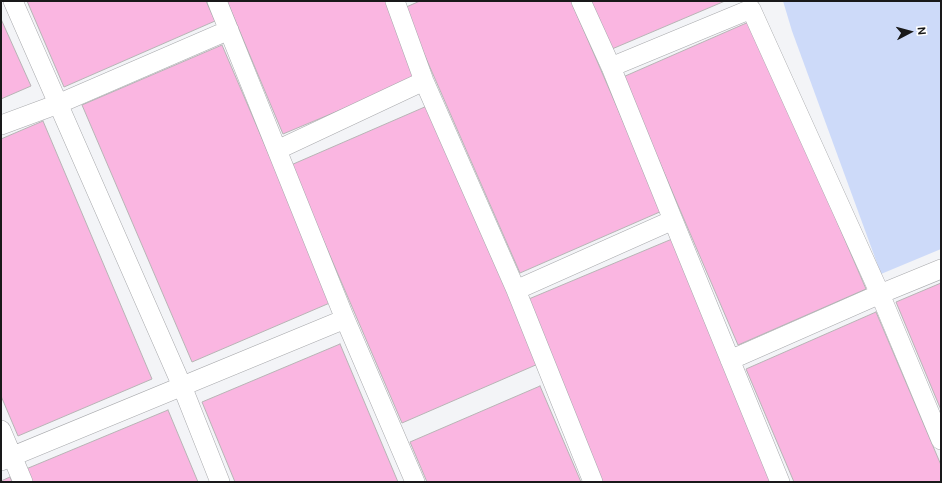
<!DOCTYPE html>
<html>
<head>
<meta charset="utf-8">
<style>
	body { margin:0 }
	#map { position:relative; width:942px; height:483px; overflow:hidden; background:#f3f4f7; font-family:"DM Sans",sans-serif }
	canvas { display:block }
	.frame { position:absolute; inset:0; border:2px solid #19191a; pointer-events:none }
	.north { position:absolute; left:890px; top:12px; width:40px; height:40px; -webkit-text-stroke:3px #fff; paint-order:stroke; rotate:84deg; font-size:11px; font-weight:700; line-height:16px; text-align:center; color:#19191a }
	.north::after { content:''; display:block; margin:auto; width:14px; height:18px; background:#19191a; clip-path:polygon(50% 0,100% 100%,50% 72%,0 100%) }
</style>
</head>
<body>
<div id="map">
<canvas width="942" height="483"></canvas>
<div class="frame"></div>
<div class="north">N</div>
</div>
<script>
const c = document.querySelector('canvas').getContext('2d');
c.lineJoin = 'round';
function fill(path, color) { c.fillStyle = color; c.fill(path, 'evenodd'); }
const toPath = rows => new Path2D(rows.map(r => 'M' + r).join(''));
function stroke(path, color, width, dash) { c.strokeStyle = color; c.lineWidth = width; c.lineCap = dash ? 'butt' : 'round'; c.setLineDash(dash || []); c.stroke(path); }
fill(toPath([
	[783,1,941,1,941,249,881,274,792,31]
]), '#cddaf9');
const building = toPath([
	[27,1,206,1,215,21,64,87,27,1],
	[227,1,387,1,419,77,283,134,227,1],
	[420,1,571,1,662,211,520,273,404,8,420,1],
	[590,1,725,1,612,49,590,1],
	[1,19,31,86,1,99,1,19],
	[751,21,866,289,738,345,623,77,751,21],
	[222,45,332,302,192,362,82,105,222,45],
	[427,106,538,364,402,423,291,165,427,106],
	[43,121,152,379,18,436,1,396,1,139,43,121],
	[672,239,774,482,600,482,524,301,672,239],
	[941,283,941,410,896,302,941,283],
	[876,312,941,465,941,482,794,482,746,369,876,312],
	[340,344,398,482,235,482,202,402,340,344],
	[540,386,581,482,427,482,410,442,540,386],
	[168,410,198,482,31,482,26,469,168,410],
	[10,477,12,482,1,482,1,481,10,477]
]);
fill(building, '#fab6e1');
stroke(building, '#b7b4b5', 1);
const minor = toPath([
	[13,1,182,386,220,482],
	[217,1,345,319,415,482],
	[395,1,424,81,516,290,593,482],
	[581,1,611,67,673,220,780,482],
	[611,67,751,9,880,294,941,440],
	[1,125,58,104,229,30],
	[277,150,424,81],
	[516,290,673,220],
	[730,360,880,294,941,269],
	[1,430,23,482],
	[1,461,345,319]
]);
stroke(minor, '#a8a9ac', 20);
stroke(minor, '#fff', 19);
</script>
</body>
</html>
